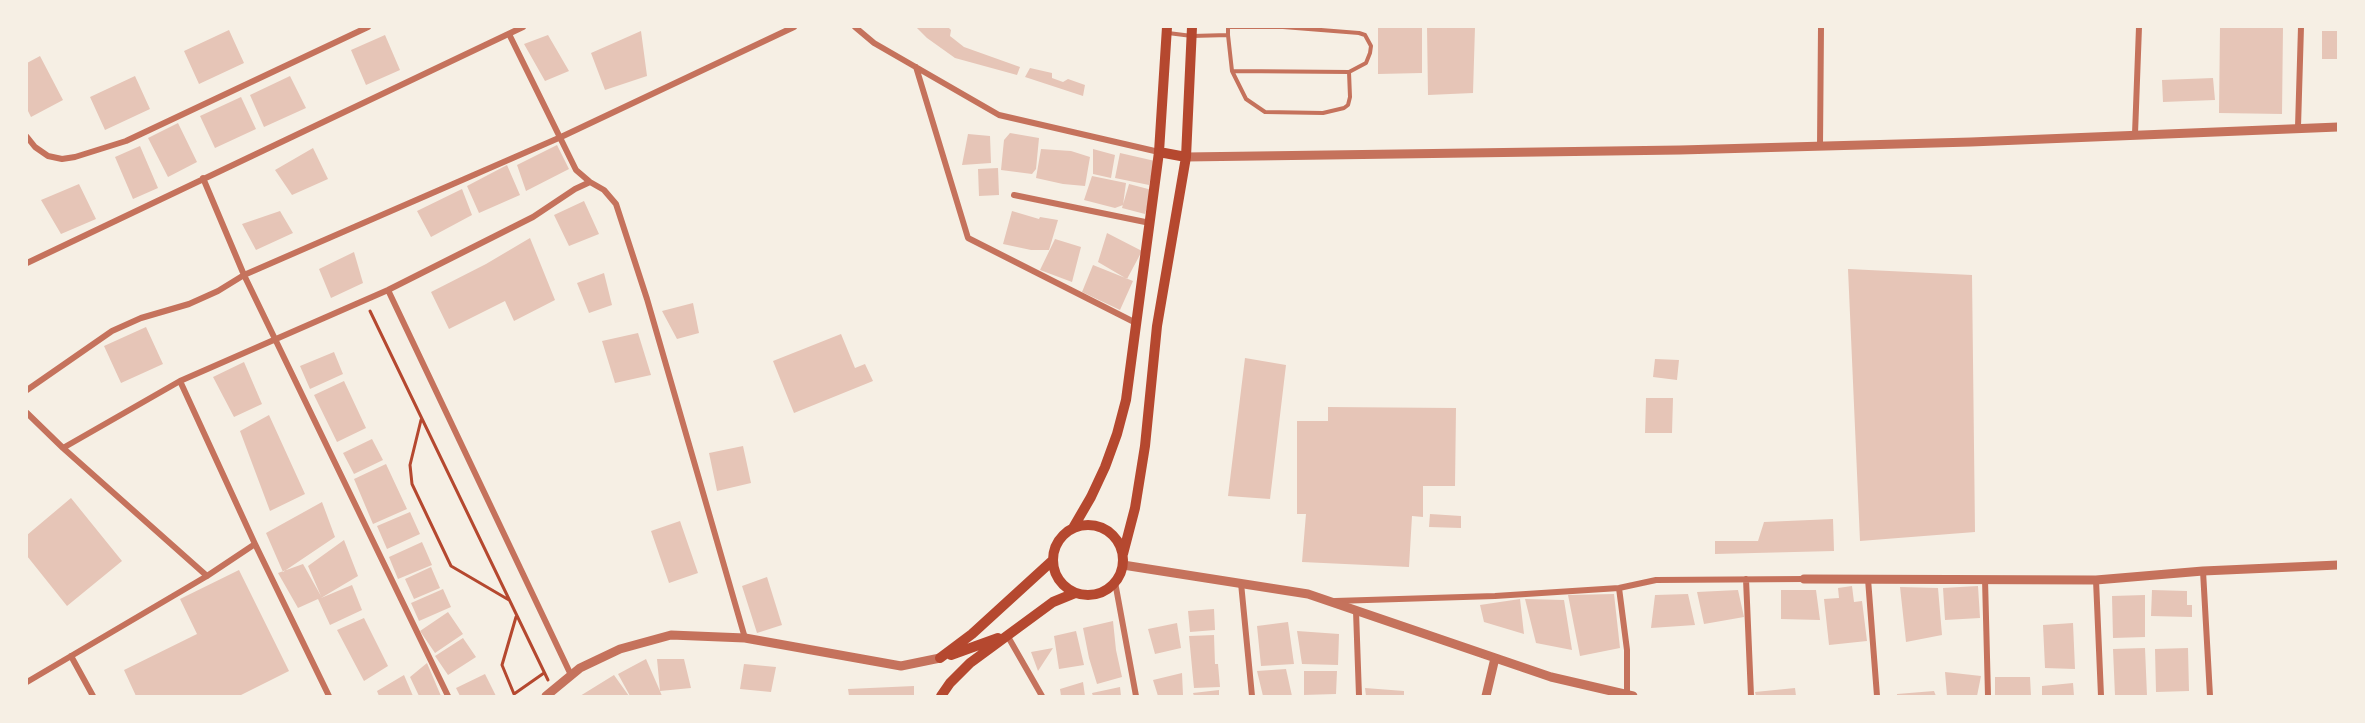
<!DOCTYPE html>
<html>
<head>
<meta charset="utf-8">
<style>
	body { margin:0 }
	#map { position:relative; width:2365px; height:723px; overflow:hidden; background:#f6efe4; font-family:"DejaVu Sans",sans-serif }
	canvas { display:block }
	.frame { position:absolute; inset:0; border:28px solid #f6efe4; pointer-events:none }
</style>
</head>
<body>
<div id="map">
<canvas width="2365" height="723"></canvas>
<div class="frame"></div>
</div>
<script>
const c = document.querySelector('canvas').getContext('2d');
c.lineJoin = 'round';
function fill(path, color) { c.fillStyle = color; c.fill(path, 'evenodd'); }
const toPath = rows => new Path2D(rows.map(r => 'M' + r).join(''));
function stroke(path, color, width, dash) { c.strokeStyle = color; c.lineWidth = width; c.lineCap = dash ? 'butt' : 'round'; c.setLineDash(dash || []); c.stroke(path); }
fill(toPath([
	[916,27,948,27,951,30,950,36,964,47,1020,67,1017,75,955,58,927,38],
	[1378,27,1422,27,1422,73,1378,74],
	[1427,27,1475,27,1473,93,1428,95],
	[2220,27,2283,27,2282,114,2219,113],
	[229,30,244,63,199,84,184,51],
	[641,31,647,76,605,90,591,53],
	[2322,31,2338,31,2338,59,2322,59],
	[385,35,400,70,366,85,351,50],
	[548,35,569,71,545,81,524,44],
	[40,56,63,100,31,117,27,109,27,63],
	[1030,68,1052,73,1052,78,1063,82,1068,79,1085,85,1083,96,1025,77],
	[135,76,150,109,105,130,90,97],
	[290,76,306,108,264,127,250,95],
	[2213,78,2215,100,2163,102,2162,80],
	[241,97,256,129,215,148,200,116],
	[178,123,197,162,168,177,148,138],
	[1010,133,1039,138,1036,169,1032,174,1001,170,1004,140],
	[968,134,990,136,991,163,962,165],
	[557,145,569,169,526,191,517,165],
	[140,146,158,188,133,199,115,157],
	[313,148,328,179,292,195,275,170],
	[1041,149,1071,151,1090,157,1085,186,1063,184,1036,178],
	[1093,149,1115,155,1111,178,1093,174],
	[1120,153,1155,161,1149,185,1115,178],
	[507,165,520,195,479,213,467,186],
	[998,168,999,195,979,196,978,169],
	[1092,176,1126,183,1123,205,1115,208,1084,200],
	[79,184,96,219,61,234,41,200],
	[1129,184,1152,190,1145,214,1122,208],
	[462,189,472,215,431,237,417,211],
	[584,201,599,234,569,246,554,215],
	[280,211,293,233,256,250,242,224],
	[1012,211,1039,219,1040,217,1058,220,1049,250,1031,250,1003,244],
	[1107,233,1142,251,1127,279,1098,262],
	[530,238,555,300,514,321,505,301,449,329,431,292,486,264],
	[1055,239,1081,247,1072,282,1040,270],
	[354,252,363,283,331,298,319,269],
	[1093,265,1133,281,1120,310,1082,292],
	[1848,269,1972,275,1975,532,1860,541],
	[604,273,612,305,589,313,577,283],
	[693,303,699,333,677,339,662,311],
	[146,327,163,364,121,383,104,346],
	[638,333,651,375,615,383,602,341],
	[841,334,855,368,865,364,873,381,794,413,773,361],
	[334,352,343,374,310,389,300,366],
	[1245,358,1286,365,1270,499,1228,496],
	[1655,359,1679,360,1677,380,1653,377],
	[244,362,262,404,234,417,213,377],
	[344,381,366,428,337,442,314,395],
	[1646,398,1673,398,1672,433,1645,433],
	[1328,407,1456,408,1455,486,1423,486,1423,517,1412,516,1409,567,1302,562,1306,514,1297,514,1297,421,1328,421],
	[269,415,305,494,270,511,240,431],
	[372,439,383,460,354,474,343,453],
	[743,446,751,483,717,491,709,453],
	[386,464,407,509,373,524,354,479],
	[71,498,122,561,67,606,27,556,27,535],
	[322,502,335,537,283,572,266,533],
	[410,512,420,534,387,549,377,526],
	[1430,514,1461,516,1461,528,1429,527],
	[1833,519,1834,551,1715,554,1715,541,1758,541,1764,522],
	[680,521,698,573,669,583,651,531],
	[344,540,358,576,321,598,352,585,362,610,330,625,318,599,298,608,278,573,303,564,321,596,308,566],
	[422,542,432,565,398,579,389,557],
	[431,567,440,588,414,599,405,579],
	[239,570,289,671,239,696,136,696,124,670,197,634,180,599],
	[767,577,782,625,757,633,742,586],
	[1852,586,1854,602,1862,601,1867,641,1829,645,1824,599,1839,598,1838,588],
	[1978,586,1980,618,1945,620,1943,588],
	[1900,587,1938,588,1942,635,1906,642],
	[443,589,451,607,419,621,411,603],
	[1738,590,1744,617,1704,624,1697,592],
	[1781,590,1816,590,1820,620,1781,619],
	[2152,590,2187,591,2187,605,2192,605,2192,617,2151,616],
	[1614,594,1620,648,1580,656,1568,595],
	[1688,594,1695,625,1651,628,1655,595],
	[2145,595,2145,637,2113,638,2112,596],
	[1520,599,1524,634,1484,622,1480,605],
	[1525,599,1564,600,1572,650,1536,643],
	[1214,609,1215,630,1190,632,1188,611],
	[448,612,463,634,435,653,420,631],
	[364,618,388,666,364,681,337,630],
	[1113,621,1116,650,1122,677,1097,684,1089,658,1083,628],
	[1288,622,1294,664,1261,666,1257,626],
	[1177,623,1181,648,1155,654,1148,629],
	[2073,623,2075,669,2045,668,2043,625],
	[1076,631,1084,665,1059,669,1054,636],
	[1297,631,1339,634,1338,665,1302,664],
	[1214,635,1215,664,1218,664,1220,687,1194,688,1189,636],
	[463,638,476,657,448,675,435,656],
	[1053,648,1038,671,1031,652],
	[2145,648,2147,696,2115,696,2113,649],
	[2188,648,2189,691,2156,692,2155,649],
	[646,659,660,691,657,659,684,659,691,688,660,691,662,696,630,696,618,674],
	[427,663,441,696,419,696,410,677],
	[744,664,776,667,771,692,740,689],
	[1286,669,1292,696,1263,696,1257,671],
	[1304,671,1337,671,1336,694,1304,695],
	[1945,672,1981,676,1977,696,1947,696],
	[1182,673,1183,695,1158,696,1153,680],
	[485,674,496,696,460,696,456,688],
	[404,675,413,696,379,696,377,691],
	[614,675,629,696,580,696],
	[1995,677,2030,677,2031,696,1995,696],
	[1083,682,1085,696,1061,696,1060,689],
	[2073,683,2074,696,2042,696,2042,686],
	[914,686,914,696,849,696,848,689],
	[1120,687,1121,696,1093,696,1092,693],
	[1365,688,1404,691,1404,696,1366,696],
	[1795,688,1796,696,1756,696,1755,692],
	[1219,690,1219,696,1194,696,1193,693],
	[1934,691,1936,696,1897,696,1897,694]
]), '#e6c5b7');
stroke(toPath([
	[370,311,548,680],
	[421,420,410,465,412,484,451,566,509,600],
	[516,617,502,665,514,694,544,673]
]), '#b5482f', 3);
stroke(toPath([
	[1228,27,1283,27,1359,33,1365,35,1371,46,1370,53,1366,63,1349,72,1232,71],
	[1168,33,1192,36,1228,35,1228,27],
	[1228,35,1232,71,1246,99,1265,112,1323,113,1344,108,1348,105,1350,97,1349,72]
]), '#c5725c', 4);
stroke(toPath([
	[855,27,874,43,999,115,1159,152],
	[509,34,576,170,590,182,604,190,616,204,647,299,745,638],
	[916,67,968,238,1136,323],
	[2298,127,2301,27],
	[2135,134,2139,27],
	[27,137,35,147,48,156,62,159,75,157,126,141,368,27],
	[1820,146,1821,27],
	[1014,195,1150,223],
	[27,263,523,27],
	[388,290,571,675],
	[180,381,388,290,533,217,575,189,590,182],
	[27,390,112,331,141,318,189,304,218,291,244,275,203,178],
	[27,413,63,448,207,576],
	[63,448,180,381,255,544,329,696],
	[2203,571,2210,696],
	[1746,579,1751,696],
	[1868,579,1877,696],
	[1985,579,1988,696],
	[2096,580,2101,696],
	[1115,582,1136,696],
	[1241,583,1252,696],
	[1619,588,1627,650,1627,695],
	[1335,601,1495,596,1619,588,1656,580,1804,579],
	[1356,611,1359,696],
	[1007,635,1042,696],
	[71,656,93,696],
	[27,682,207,576,255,544],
	[448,696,244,275,561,137,794,27]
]), '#c5725c', 6);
stroke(toPath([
	[1186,157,1680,150,1971,142,2338,127],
	[1123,565,1308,594,1551,677,1633,696],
	[1804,579,2096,580,2203,571,2338,565],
	[546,696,580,668,620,649,671,635,745,638,901,666,940,658],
	[1486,696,1495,658]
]), '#c5725c', 9);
stroke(toPath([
	[1159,152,1186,157],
	'1053 560a35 35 0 1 1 70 0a35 35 0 1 1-70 0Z',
	[1073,528,1091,497,1105,467,1117,434,1126,400,1159,152,1167,27],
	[1123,554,1135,508,1145,446,1157,326,1186,157,1192,27],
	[951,655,998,638],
	[940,658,972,634,1052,561],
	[941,696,950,683,970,663,1053,602,1075,593]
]), '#b5482f', 10);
</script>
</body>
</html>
